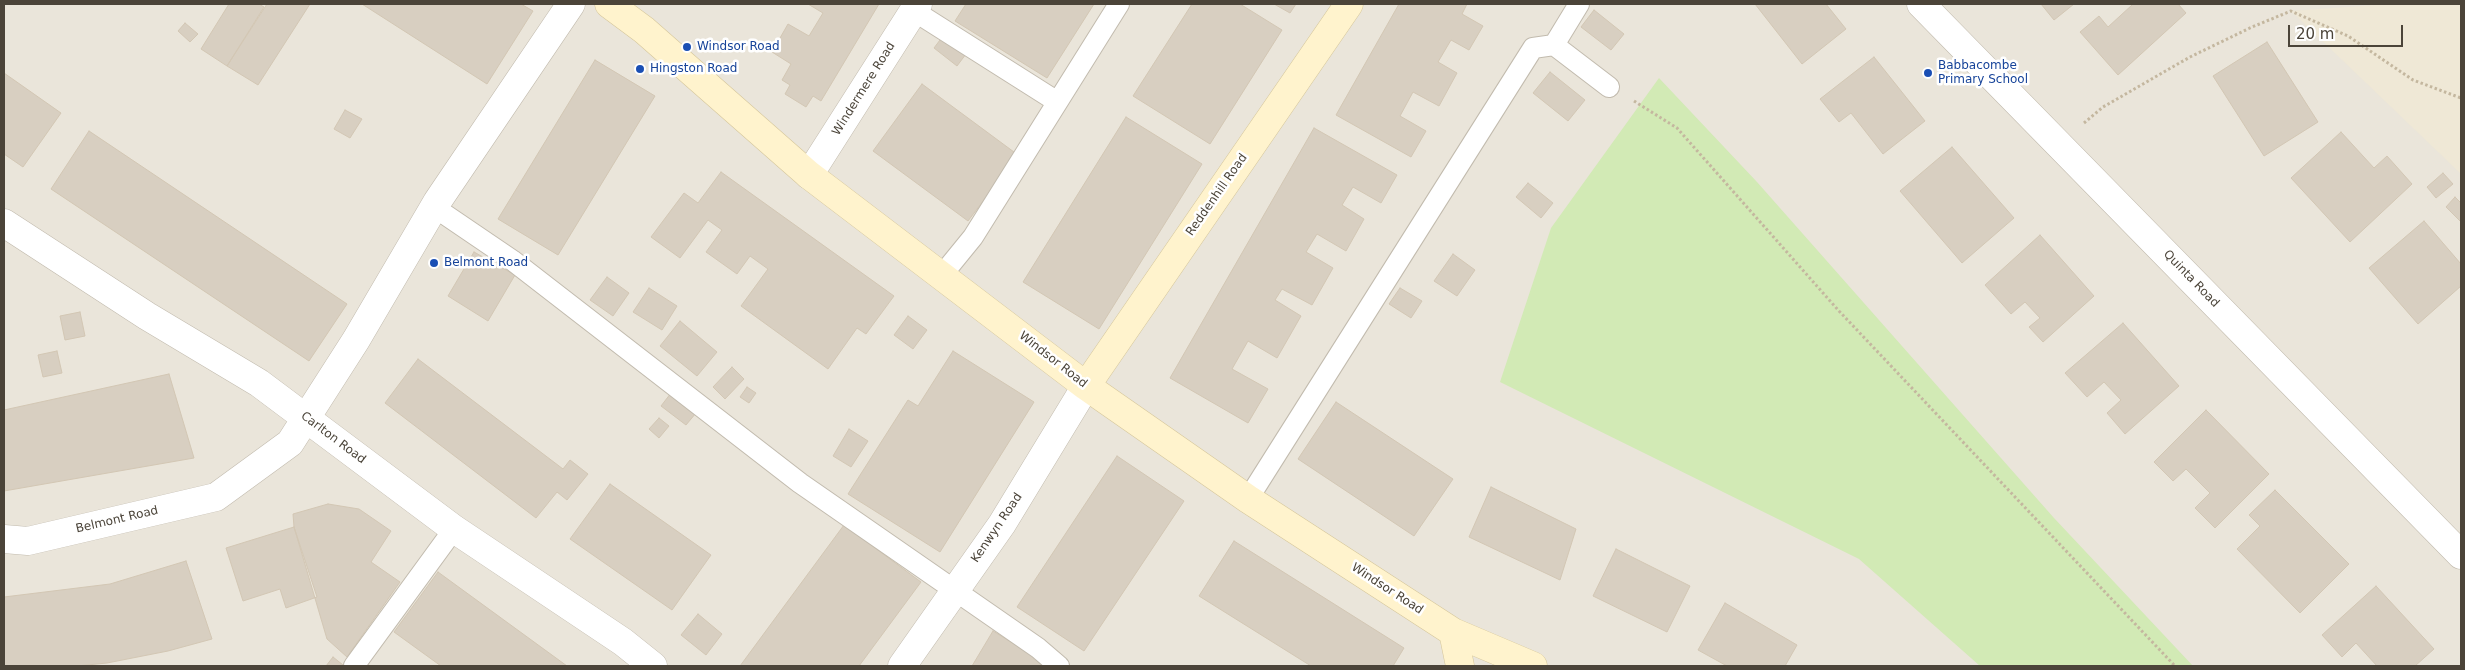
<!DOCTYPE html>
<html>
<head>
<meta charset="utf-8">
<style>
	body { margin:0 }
	#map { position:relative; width:2465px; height:670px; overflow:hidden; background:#f6f3ec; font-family:"DejaVu Sans",sans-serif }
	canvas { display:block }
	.frame { position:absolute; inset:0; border:5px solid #4b4439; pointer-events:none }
	.scale { position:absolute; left:2288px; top:25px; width:115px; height:22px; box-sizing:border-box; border:2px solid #4b4439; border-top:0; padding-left:6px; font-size:15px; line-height:18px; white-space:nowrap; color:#4b4439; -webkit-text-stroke:4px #fff; paint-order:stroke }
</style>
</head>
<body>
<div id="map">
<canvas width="2465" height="670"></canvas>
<div class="frame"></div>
<div class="scale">20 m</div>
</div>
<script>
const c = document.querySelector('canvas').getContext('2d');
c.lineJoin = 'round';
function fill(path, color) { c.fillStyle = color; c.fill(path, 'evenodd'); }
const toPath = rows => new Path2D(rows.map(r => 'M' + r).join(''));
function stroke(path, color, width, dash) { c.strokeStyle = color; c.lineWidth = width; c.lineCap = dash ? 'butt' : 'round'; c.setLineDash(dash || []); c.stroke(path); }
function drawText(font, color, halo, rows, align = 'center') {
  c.font = font + ' "DejaVu Sans",sans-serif'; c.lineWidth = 5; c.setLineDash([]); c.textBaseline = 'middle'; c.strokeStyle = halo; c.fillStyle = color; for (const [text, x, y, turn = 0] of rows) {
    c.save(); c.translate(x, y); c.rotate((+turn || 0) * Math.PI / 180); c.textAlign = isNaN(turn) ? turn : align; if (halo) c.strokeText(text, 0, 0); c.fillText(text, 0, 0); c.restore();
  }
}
fill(toPath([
	[4,4,2461,4,2461,666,4,666]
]), '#eae5da');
fill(toPath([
	[2390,4,2461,4,2461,174,2291,11]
]), '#efe8d6');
fill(toPath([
	[1659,78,1757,182,2054,518,2193,666,1980,666,1859,559,1500,382,1551,228]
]), '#d2eab5');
const building = toPath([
	[229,4,259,4,264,7,227,66,201,49,229,4],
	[267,4,310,4,258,85,227,66,267,4],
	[362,4,521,4,533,11,487,84,362,4],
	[808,4,879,4,821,101,813,96,806,107,785,94,790,85,782,80,791,64,772,52,788,24,809,36,823,13,808,4],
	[966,4,1094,4,1047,78,955,21,966,4],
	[1192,4,1240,4,1282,30,1210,144,1133,96,1192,4],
	[1274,4,1296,4,1290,13,1274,4],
	[1399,4,1467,4,1462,14,1483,26,1469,50,1451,40,1438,62,1457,73,1439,106,1413,92,1400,116,1426,131,1411,157,1336,115,1399,4],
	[1755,4,1826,4,1846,29,1802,64,1755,4],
	[2041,4,2074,4,2054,20,2041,4],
	[2131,4,2178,4,2186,13,2118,75,2080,32,2099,16,2108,27,2132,5,2131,4],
	[1594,10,1624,34,1611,50,1581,27,1594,10],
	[185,23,198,34,190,42,178,31,185,23],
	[943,36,966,54,957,66,934,48,943,36],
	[2267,42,2318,122,2264,156,2213,76,2267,42],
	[1874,57,1925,121,1883,154,1851,113,1839,122,1820,99,1874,57],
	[595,60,655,96,558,255,498,219,595,60],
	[1550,72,1585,100,1568,121,1533,93,1550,72],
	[4,73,61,113,23,167,4,154,4,73],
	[922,84,1018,155,968,221,873,151,922,84],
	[345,110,362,119,350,138,334,129,345,110],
	[1126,117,1202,164,1099,329,1023,282,1126,117],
	[1314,128,1397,175,1381,203,1353,187,1342,205,1364,219,1346,251,1317,234,1306,252,1333,268,1312,305,1282,289,1275,300,1301,316,1277,358,1248,341,1232,369,1268,389,1248,423,1170,378,1314,128],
	[89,131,347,304,309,361,51,189,89,131],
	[2341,132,2374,168,2387,156,2412,184,2350,242,2291,178,2341,132],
	[1952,147,2014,218,1962,263,1900,191,1952,147],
	[721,172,894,296,866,334,857,328,828,369,741,306,768,269,750,256,737,274,706,252,722,230,708,220,680,258,651,237,684,193,698,203,721,172],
	[2443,173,2453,184,2436,198,2427,187,2443,173],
	[1528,183,1553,203,1541,218,1516,197,1528,183],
	[2455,197,2461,203,2461,222,2446,207,2455,197],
	[2424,221,2461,264,2461,286,2418,324,2369,268,2424,221],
	[2040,235,2094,296,2043,342,2029,327,2040,318,2025,302,2011,314,1985,285,2040,235],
	[474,252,515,275,488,321,448,296,474,252],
	[1453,254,1475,270,1457,296,1434,281,1453,254],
	[607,277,629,293,613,316,590,300,607,277],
	[649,288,677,306,662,330,633,312,649,288],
	[1400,288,1422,301,1411,318,1389,304,1400,288],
	[80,312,85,336,65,340,60,316,80,312],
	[908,316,927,330,913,349,894,335,908,316],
	[680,321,717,352,697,376,660,346,680,321],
	[2123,323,2179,386,2125,434,2107,413,2121,400,2104,382,2087,397,2065,373,2123,323],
	[57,351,62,373,43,377,38,355,57,351],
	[953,351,1034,402,940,552,848,494,908,400,918,406,953,351],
	[418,359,563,469,570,460,588,474,567,500,557,492,536,518,385,403,418,359],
	[732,367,744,379,725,399,713,387,732,367],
	[169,374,194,458,4,491,4,410,169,374],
	[747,387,756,393,749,403,740,397,747,387],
	[671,393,696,413,686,425,661,406,671,393],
	[1336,402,1453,479,1414,536,1298,459,1336,402],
	[2206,410,2269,474,2215,528,2195,508,2210,493,2186,469,2173,481,2154,462,2206,410],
	[659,418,669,426,659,438,649,429,659,418],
	[849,429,868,441,851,467,833,456,849,429],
	[1117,456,1184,501,1084,651,1017,607,1117,456],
	[610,484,711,555,672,610,570,539,610,484],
	[1491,487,1576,529,1560,580,1469,537,1491,487],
	[2275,490,2349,564,2300,613,2237,549,2260,526,2249,515,2275,490],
	[328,504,359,509,391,531,371,562,400,582,347,657,327,639,294,527,293,514,328,504],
	[844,525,921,582,859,666,740,666,844,525],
	[294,527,317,597,286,608,280,589,243,601,226,548,294,527],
	[1234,541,1404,648,1393,666,1311,666,1199,596,1234,541],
	[1616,549,1690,586,1667,632,1593,596,1616,549],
	[186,561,212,639,168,651,107,663,77,666,4,666,4,597,110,584,186,561],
	[438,572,567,666,441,666,394,632,438,572],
	[2376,586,2434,649,2415,666,2377,666,2356,643,2342,657,2322,635,2376,586],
	[1725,603,1797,645,1785,666,1727,666,1698,650,1725,603],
	[698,614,722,634,706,655,681,635,698,614],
	[993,631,1050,666,972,666,993,631],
	[333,657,343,665,342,666,326,666,333,657]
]);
fill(building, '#d8cfc1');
stroke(building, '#d3c7b4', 1);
const lane = toPath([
	[1579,4,1554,45,1609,87],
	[914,11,1056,101],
	[434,207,512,260,800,483,1038,648,1059,666],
	[942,275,973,237,1119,4],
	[1248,499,1533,48,1554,45],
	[354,666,454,529]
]);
const street = toPath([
	[1921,4,2461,555],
	[809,175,918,4],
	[4,223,147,316,259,383,454,529,623,642,653,666],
	[4,539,28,541,216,497,290,443,356,340,437,202,571,4],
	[902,666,1002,524,1086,386]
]);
const secondary = toPath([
	[609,4,644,30,809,175,1086,386,1248,499,1453,632,1533,666],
	[1086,386,1349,4],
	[1453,632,1460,666]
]);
stroke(lane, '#c2bbae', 22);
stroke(street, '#c2bbae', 29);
stroke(secondary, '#d6c79b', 29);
stroke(toPath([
	[1634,101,1677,128,1839,311,2175,666],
	[2084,123,2103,107,2190,57,2252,27,2291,11,2348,36,2413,80,2461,98]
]), '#c4b79f', 3, [2.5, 2.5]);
stroke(lane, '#fff', 20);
stroke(street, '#fff', 28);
stroke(secondary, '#fff3cd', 28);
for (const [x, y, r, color] of [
	[687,47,5,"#1a4fb4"],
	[640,69,5,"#1a4fb4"],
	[1928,73,5,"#1a4fb4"],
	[434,263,5,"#1a4fb4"]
]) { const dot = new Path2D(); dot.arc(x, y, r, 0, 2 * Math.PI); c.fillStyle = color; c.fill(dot); stroke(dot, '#fff', 2); }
drawText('12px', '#164399', '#fff', [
	["Windsor Road",697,47],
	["Babbacombe",1938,66],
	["Primary School",1938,80],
	["Hingston Road",650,69],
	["Belmont Road",444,263]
], 'left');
drawText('12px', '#4b4439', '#fff', [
	["Windermere Road",864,89,-58],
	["Reddenhill Road",1217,195,-55],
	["Quinta Road",2191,279,46],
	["Windsor Road",1053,360,38],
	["Carlton Road",333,438,37],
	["Belmont Road",117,520,-13],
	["Kenwyn Road",997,528,-56],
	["Windsor Road",1387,589,33]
]);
</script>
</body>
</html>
